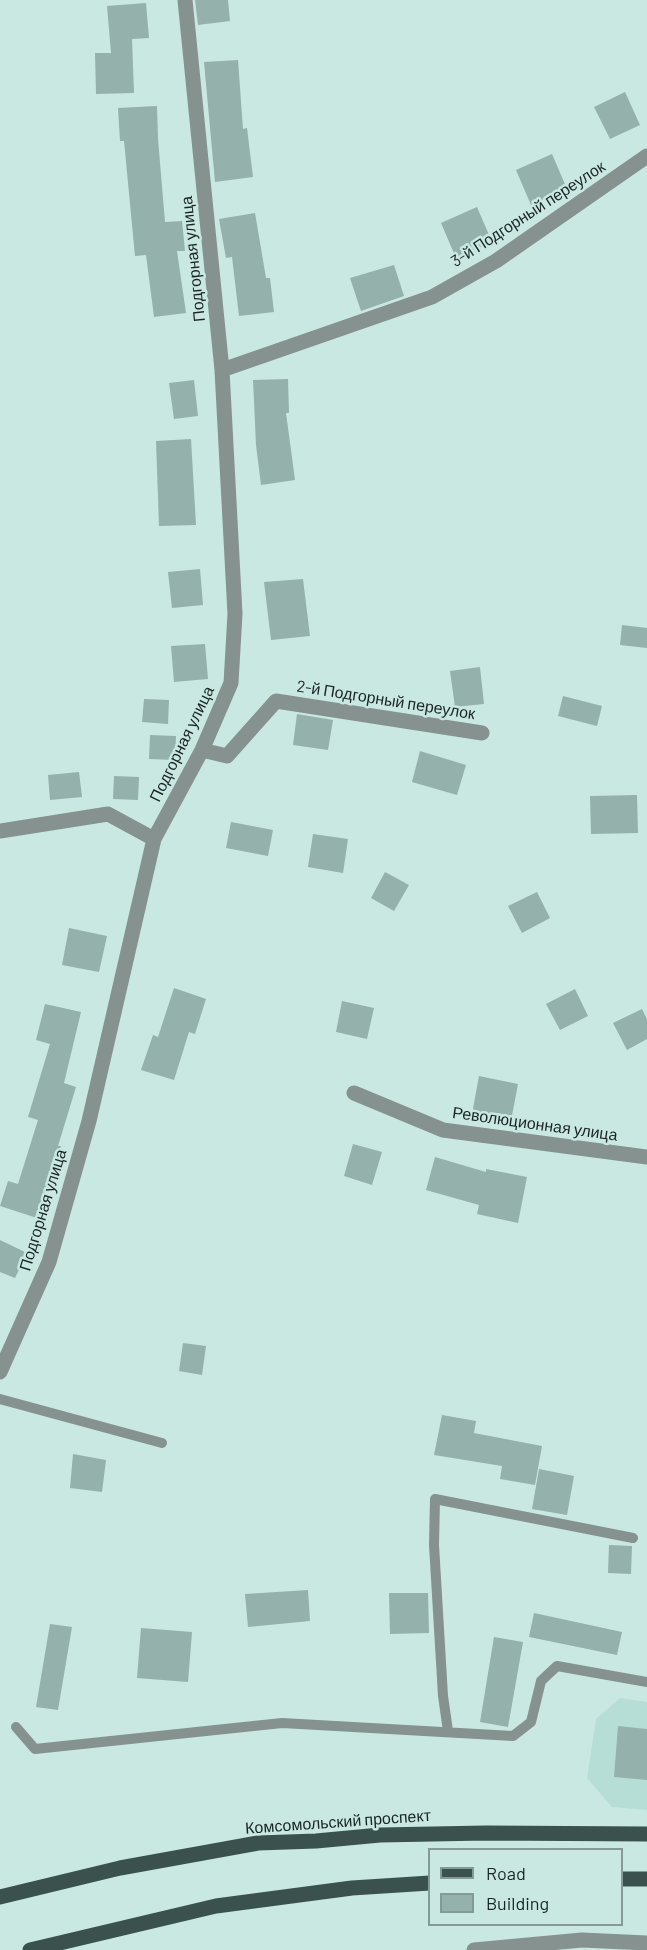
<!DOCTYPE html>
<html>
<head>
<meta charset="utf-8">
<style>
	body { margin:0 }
	#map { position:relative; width:647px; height:1950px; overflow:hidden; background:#c9e8e2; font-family:Barlow,sans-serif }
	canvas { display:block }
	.legend { position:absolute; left:428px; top:1848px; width:195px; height:78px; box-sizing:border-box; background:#c9e8e2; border:2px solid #839a96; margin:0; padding:8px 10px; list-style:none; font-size:18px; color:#1b2624 }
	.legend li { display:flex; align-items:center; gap:12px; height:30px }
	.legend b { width:30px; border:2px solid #839a96 }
</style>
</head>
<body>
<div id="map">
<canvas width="647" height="1950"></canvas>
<ul class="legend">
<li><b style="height:8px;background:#3b514d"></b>Road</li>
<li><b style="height:16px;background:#94b1ab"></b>Building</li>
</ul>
</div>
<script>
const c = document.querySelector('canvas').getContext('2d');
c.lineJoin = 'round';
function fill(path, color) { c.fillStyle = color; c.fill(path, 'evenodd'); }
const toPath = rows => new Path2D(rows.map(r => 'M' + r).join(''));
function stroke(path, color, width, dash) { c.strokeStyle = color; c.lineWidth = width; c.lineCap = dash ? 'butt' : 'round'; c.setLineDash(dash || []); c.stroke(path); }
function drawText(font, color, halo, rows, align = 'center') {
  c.font = font + ' Barlow,sans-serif'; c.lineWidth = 5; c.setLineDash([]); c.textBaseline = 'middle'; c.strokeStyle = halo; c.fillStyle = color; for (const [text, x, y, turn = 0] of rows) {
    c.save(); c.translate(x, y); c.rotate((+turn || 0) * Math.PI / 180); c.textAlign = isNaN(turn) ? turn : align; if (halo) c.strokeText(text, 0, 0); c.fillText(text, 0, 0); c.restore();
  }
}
fill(toPath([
	[620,1698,647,1702,647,1810,612,1807,587,1778,596,1719]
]), '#b7ded6');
fill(toPath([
	[195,0,228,0,230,21,198,25],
	[146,3,149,38,132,39,134,93,96,94,95,53,111,53,107,6],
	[238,60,243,129,247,128,253,177,215,182,204,62],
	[625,92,640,125,610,139,594,107],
	[157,106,158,139,165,222,182,221,185,251,177,251,186,313,154,317,146,255,135,256,124,141,120,141,118,108],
	[552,154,567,189,531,205,516,170],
	[477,207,492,242,456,258,441,223],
	[255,213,266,278,270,278,274,312,239,316,232,257,226,258,219,219],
	[394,265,404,296,361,311,350,278],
	[288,379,289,413,286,413,295,480,261,485,256,445,253,380],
	[194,380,198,416,174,419,169,383],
	[191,439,196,525,159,526,156,441],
	[200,569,203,605,172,608,168,572],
	[303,579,310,636,271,640,264,582],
	[622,625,647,628,647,648,620,645],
	[205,644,208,679,174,682,171,646],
	[480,667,484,704,455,707,450,671],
	[563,696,602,706,597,726,558,716],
	[144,699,169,700,168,724,142,722],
	[297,714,333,720,328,750,293,745],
	[150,735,176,736,175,760,149,759],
	[420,751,466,765,457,795,412,782],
	[79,772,82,797,50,800,48,775],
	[114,776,139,777,138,800,113,799],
	[637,795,638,833,591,834,590,796],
	[231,822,273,830,268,856,226,848],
	[313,834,348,839,343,873,308,867],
	[385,872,409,885,394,911,371,898],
	[537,892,550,918,522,933,508,906],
	[69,928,107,936,99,972,62,965],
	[174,988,206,999,195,1034,189,1032,174,1080,141,1070,153,1035,158,1037],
	[575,989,588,1016,560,1030,546,1004],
	[342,1001,374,1008,367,1039,336,1032],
	[45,1004,81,1012,64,1083,76,1087,58,1146,61,1146,37,1218,0,1206,8,1181,18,1184,38,1120,28,1117,50,1044,36,1040],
	[642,1009,647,1019,647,1039,627,1050,613,1023],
	[479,1076,518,1084,511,1121,472,1114],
	[353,1144,382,1152,372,1185,344,1176],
	[435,1157,486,1172,486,1169,527,1177,518,1223,477,1214,479,1205,426,1190],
	[0,1240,27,1253,15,1278,0,1272],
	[183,1343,206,1346,202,1375,179,1371],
	[442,1415,476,1421,474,1433,542,1446,535,1485,500,1479,502,1466,434,1455],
	[73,1454,106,1460,102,1492,70,1488],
	[539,1469,574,1476,567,1515,532,1509],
	[609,1545,632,1546,631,1574,608,1573],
	[308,1590,310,1621,248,1627,245,1594],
	[389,1593,428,1593,429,1633,390,1634],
	[534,1613,622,1632,617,1655,529,1637],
	[50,1624,72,1627,58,1710,36,1707],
	[141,1628,192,1632,188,1682,137,1678],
	[494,1637,523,1642,508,1727,480,1722],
	[618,1726,647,1729,647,1780,614,1777]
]), '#94b1ab');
stroke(toPath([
	[0,1399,162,1443],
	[16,1727,35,1749,282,1723,513,1736,531,1722,541,1681,557,1666,647,1682],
	[448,1731,443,1696,434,1545,435,1499,633,1538]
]), '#85928f', 10);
stroke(toPath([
	[222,370,432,297,496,261,647,156],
	[202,750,227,756,276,701,482,733],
	[0,831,108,814,154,839],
	[354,1093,443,1130,647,1157],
	[0,1372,49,1262,89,1121,154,839,202,750,231,683,235,614,222,370,185,0],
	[474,1950,582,1940,647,1943]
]), '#85928f', 15);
stroke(toPath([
	[622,1879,647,1879],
	[0,1897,120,1868,258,1843,316,1841,380,1835,486,1833,647,1834],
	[30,1950,216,1906,352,1888,430,1883]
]), '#3b514d', 15);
drawText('16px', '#1b2624', '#c9e8e2', [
	["3-й Подгорный переулок",528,214,-33],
	["Подгорная улица",193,259,-96],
	["2-й Подгорный переулок",386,700,9],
	["Подгорная улица",182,744,-64],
	["Революционная улица",535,1124,8],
	["Подгорная улица",43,1210,-73],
	["Комсомольский проспект",338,1822,-4]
]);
</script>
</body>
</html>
